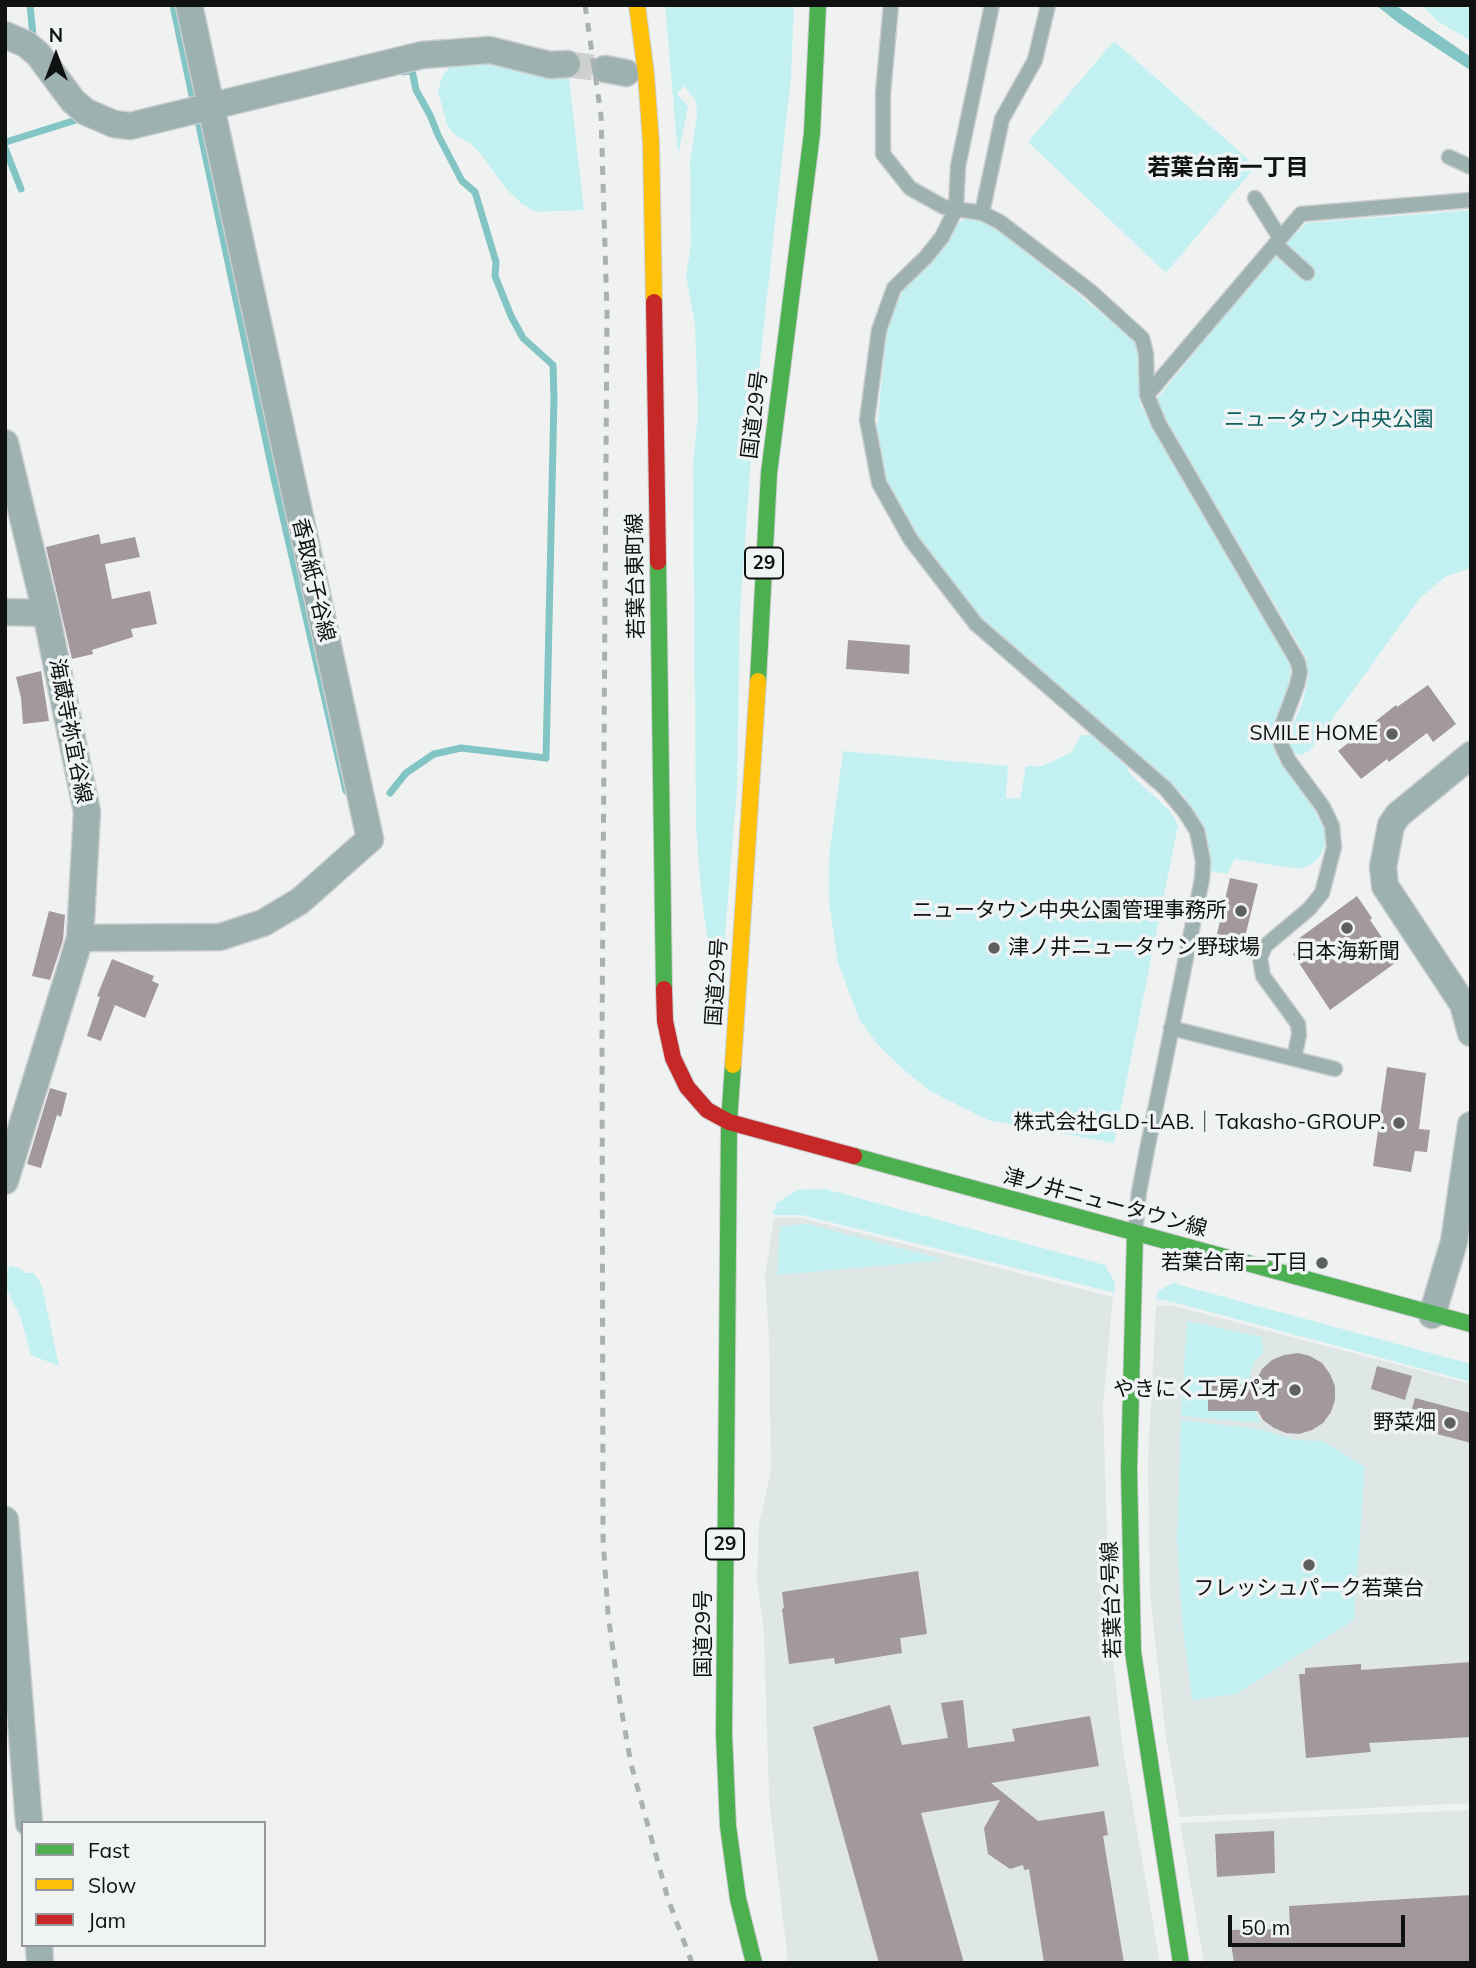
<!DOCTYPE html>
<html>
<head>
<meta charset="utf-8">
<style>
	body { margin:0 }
	#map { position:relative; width:1476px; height:1968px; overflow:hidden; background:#f0f2f2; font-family:Mulish,sans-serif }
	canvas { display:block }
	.frame { position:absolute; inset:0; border:7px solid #101111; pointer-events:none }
	.legend { position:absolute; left:21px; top:1821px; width:245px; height:126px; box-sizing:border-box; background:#eff3f3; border:2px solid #969999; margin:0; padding:9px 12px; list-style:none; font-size:21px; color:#101111 }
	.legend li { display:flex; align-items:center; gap:14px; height:35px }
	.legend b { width:35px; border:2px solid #969999 }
	.north { position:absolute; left:21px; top:21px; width:70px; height:70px; -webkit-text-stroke:5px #eff3f3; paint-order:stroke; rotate:0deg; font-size:19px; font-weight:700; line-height:28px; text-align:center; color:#101111 }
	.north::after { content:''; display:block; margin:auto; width:24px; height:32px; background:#101111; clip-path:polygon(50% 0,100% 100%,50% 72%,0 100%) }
	.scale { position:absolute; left:1228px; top:1915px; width:177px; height:32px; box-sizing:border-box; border:4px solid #101111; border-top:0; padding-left:9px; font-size:21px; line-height:24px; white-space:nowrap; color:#101111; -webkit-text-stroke:5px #eff3f3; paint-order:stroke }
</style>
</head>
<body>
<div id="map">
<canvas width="1476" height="1968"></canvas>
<div class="frame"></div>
<ul class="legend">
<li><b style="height:9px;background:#4caf50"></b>Fast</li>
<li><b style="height:9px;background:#ffc107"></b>Slow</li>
<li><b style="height:9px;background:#c62828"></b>Jam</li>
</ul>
<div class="north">N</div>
<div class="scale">50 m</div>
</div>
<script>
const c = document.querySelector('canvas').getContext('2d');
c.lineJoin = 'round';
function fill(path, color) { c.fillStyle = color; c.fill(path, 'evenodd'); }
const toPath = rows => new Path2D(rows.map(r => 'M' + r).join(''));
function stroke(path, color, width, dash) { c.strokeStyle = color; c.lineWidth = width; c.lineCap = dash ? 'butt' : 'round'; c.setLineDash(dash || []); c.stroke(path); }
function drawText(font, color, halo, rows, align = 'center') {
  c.font = font + ' Mulish,"Noto Sans JP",sans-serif'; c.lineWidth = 7; c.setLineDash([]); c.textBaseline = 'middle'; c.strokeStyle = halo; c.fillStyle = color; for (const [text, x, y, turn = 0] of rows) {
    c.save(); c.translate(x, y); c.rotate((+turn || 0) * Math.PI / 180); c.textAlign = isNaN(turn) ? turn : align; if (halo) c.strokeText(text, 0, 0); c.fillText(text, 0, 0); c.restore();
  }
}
fill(toPath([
	[774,1218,802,1218,1113,1297,1103,1405,1110,1632,1123,1750,1160,1963,788,1963,769,1798,764,1632,757,1581,759,1524,771,1471,769,1340,765,1276],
	[1156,1305,1174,1306,1471,1384,1471,1803,1180,1817,1166,1738,1150,1595,1148,1461],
	[1471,1810,1471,1963,1204,1963,1180,1823]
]), '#dee6e6');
fill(toPath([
	[665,5,794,5,791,77,754,416,740,611,737,788,718,1021,701,892,696,828,693,463,698,413,695,324,686,275,691,246,690,162,697,115,696,101,684,86,677,93,688,107,678,155],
	[1422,5,1471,5,1471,41,1436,20],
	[1114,41,1256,166,1166,273,1028,142],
	[464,55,568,69,584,210,536,212,522,204,506,189,480,153,471,144,454,134,447,125,438,91,442,77,454,61],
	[1471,210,1471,568,1445,577,1420,598,1310,750,1302,755,1291,752,1287,738,1302,704,1309,676,1306,657,1159,409,1156,400,1276,252,1307,223],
	[967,217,979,218,991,224,1136,341,1139,353,1139,397,1141,406,1290,663,1291,676,1273,734,1276,753,1312,805,1328,837,1321,855,1313,863,1300,869,1234,859,1228,874,1209,871,1206,836,1184,796,982,622,904,520,882,474,879,456,877,429,887,327,904,287,954,226],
	[1082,735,1091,735,1126,766,1131,775,1170,811,1178,825,1114,1143,988,1120,930,1091,903,1069,878,1045,860,1021,838,963,829,902,829,858,843,751,1008,766,1006,798,1020,799,1026,766,1042,766,1070,753],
	[825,1189,1105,1265,1115,1283,1115,1293,801,1215,772,1215,777,1203,797,1190],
	[808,1224,945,1260,777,1275,780,1226],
	[11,1266,17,1267,26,1273,34,1273,42,1286,59,1366,31,1355,20,1316,5,1286,5,1272],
	[1173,1283,1471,1364,1471,1382,1173,1302,1156,1299,1158,1291],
	[1187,1321,1262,1337,1263,1354,1255,1360,1249,1379,1253,1408,1261,1423,1181,1416],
	[1181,1420,1259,1429,1295,1440,1323,1441,1365,1467,1354,1620,1236,1694,1192,1700,1182,1621,1177,1541]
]), '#c3f1f2');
fill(toPath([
	[1376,5,1395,5,1471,57,1470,70,1397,22]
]), '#83c4c4');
stroke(toPath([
	[30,5,33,36,36,39],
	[173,5,194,105],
	[197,116,273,474,346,791],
	[6,142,76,120],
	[5,148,21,189],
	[390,793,406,773,434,754,461,748,546,758,554,398,553,365,523,338,511,316,495,276,496,262,475,192,462,181,438,135,430,115,416,90,412,70,403,72]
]), '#83c4c4', 7);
fill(toPath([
	[99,534,101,544,135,537,140,557,105,564,112,599,150,591,157,624,131,629,133,637,92,650,93,654,72,659,46,547],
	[848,640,910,645,909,674,846,669],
	[41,671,49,721,23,724,21,698,16,677],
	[1428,685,1456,724,1433,742,1427,733,1389,762,1387,759,1361,779,1338,751,1396,705,1397,707],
	[1230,878,1258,884,1244,941,1217,934],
	[1357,896,1372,918,1370,920,1398,961,1330,1010,1293,954,1299,949,1294,942],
	[49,911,65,915,63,940,50,980,32,976],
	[112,959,154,976,152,981,159,984,145,1018,115,1005,101,1041,87,1036,100,997,97,996],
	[1387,1067,1426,1073,1419,1129,1430,1130,1427,1152,1415,1151,1411,1172,1373,1166],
	[50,1088,67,1093,61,1117,57,1115,41,1168,27,1164],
	[1298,1353,1310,1356,1322,1363,1330,1374,1335,1386,1335,1400,1331,1412,1323,1423,1312,1430,1299,1434,1286,1433,1274,1428,1263,1420,1258,1411,1208,1411,1208,1385,1254,1385,1262,1369,1272,1360,1284,1355],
	[1377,1366,1412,1376,1405,1400,1371,1389],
	[1415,1398,1471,1413,1471,1443,1407,1426],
	[918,1571,927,1634,900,1638,902,1653,835,1664,834,1658,789,1664,782,1609,784,1608,782,1592],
	[1471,1662,1471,1737,1369,1743,1371,1752,1306,1758,1299,1674,1305,1674,1305,1668,1361,1664,1361,1670],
	[963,1700,968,1748,1015,1741,1012,1729,1090,1716,1099,1766,991,1783,1038,1821,1104,1811,1108,1835,1103,1836,1124,1963,1044,1963,1029,1869,1024,1870,1023,1865,1010,1869,988,1854,984,1828,1000,1800,921,1813,964,1963,879,1963,813,1727,890,1705,902,1745,948,1738,941,1703],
	[1274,1831,1275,1873,1217,1877,1215,1834],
	[1471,1895,1471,1963,1234,1963,1229,1930,1290,1929,1289,1906]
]), '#a2989d');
stroke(toPath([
	[567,64,605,69]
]), '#ced0d0', 26, [26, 13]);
const lane = toPath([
	[891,5,883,93,883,154,910,188,944,207,982,213,1000,222,1090,291,1142,338,1146,354,1147,395,1159,424,1298,662,1300,672,1297,685,1280,731,1281,744,1289,761,1323,807,1332,826,1334,847,1322,893,1309,909,1265,946,1260,958,1263,976,1298,1024,1299,1035,1294,1058],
	[992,5,958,166,956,209,942,237,926,257,894,288,879,330,867,420,879,483,911,540,976,624,1165,788,1185,812,1197,831,1203,861,1202,879,1148,1145,1139,1192,1135,1232],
	[1449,157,1471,167],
	[1255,198,1280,238],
	[982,213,1002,119,1035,60,1048,5],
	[1275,244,1307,273],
	[1147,395,1301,214,1471,200],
	[1171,1028,1335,1069]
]);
const street = toPath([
	[5,35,26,44,38,54,73,101,86,112,114,124,130,126,422,55,490,50,550,65,567,64],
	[605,69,626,73],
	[5,443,46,613,87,812,80,938,5,1181],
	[5,612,46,613],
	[1471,755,1398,815,1391,825,1383,867,1385,886,1463,1004,1471,1033],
	[80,938,220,937,263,923,300,901,370,839,189,5],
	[1432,1315,1454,1242,1471,1125],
	[5,1520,29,1823],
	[39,1945,40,1963]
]);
const fast = toPath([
	[658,562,664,989],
	[758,681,769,473,812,133,818,5],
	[733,1065,729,1122,724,1734,728,1826,738,1899,754,1963],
	[854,1156,1471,1324],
	[1135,1233,1129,1470,1133,1652,1181,1963]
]);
const slow = toPath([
	[637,5,646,74,651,143,654,302],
	[733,1065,758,681]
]);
const jam = toPath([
	[654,302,658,562],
	[664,989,665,1021,673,1058,687,1087,707,1110,729,1122,854,1156]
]);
stroke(lane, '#cccece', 17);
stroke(street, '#cccece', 29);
stroke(fast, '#cccece', 18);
stroke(slow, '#cccece', 18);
stroke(jam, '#cccece', 18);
stroke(lane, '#9db1b1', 14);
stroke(street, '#9db1b1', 26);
stroke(fast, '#4caf50', 16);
stroke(slow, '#ffc107', 16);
stroke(jam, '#c62828', 16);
stroke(toPath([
	[585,5,601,115,607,313,602,1038,603,1538,608,1614,620,1702,631,1764,668,1899,692,1963]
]), '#a9b1b1', 5, [9, 9]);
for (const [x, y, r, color] of [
	[1392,734,7,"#5e6060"],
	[1241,911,7,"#5e6060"],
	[1347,928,7,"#5e6060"],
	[994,948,7,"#5e6060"],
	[1399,1123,7,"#5e6060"],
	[1322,1263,7,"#5e6060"],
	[1295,1390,7,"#5e6060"],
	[1450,1423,7,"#5e6060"],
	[1309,1565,7,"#5e6060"]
]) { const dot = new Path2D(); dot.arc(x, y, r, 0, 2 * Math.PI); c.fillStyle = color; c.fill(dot); stroke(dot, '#eff3f3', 2.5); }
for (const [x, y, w] of [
	[764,563,38],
	[725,1544,38]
]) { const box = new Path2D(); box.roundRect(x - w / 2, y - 15.5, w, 31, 5); c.fillStyle = '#eff3f3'; c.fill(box); stroke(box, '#101111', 2); }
drawText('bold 19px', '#101111', null, [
	["29",764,563],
	["29",725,1544]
]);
drawText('21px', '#101111', '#eff3f3', [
	["国道29号",755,415,-83],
	["若葉台東町線",636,576,-91],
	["香取紙子谷線",313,580,77],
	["海蔵寺祢宜谷線",70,731,79],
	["国道29号",717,982,-86],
	["津ノ井ニュータウン線",1105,1203,15],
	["若葉台2号線",1112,1600,-92],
	["国道29号",704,1634,-90]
]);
drawText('21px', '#0e5e5f', '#eff3f3', [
	["ニュータウン中央公園",1329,420]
]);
drawText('21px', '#101111', '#eff3f3', [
	["SMILE HOME",1378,734],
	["ニュータウン中央公園管理事務所",1227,911],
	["津ノ井ニュータウン野球場",1008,948,"left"],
	["日本海新聞",1347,952,"center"],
	["株式会社GLD-LAB.｜Takasho-GROUP.",1385,1123],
	["若葉台南一丁目",1308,1263],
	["やきにく工房パオ",1281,1390],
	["野菜畑",1436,1423],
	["フレッシュパーク若葉台",1309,1589,"center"]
], 'right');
drawText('bold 23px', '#101111', '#eff3f3', [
	["若葉台南一丁目",1228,168]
]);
</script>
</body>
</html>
